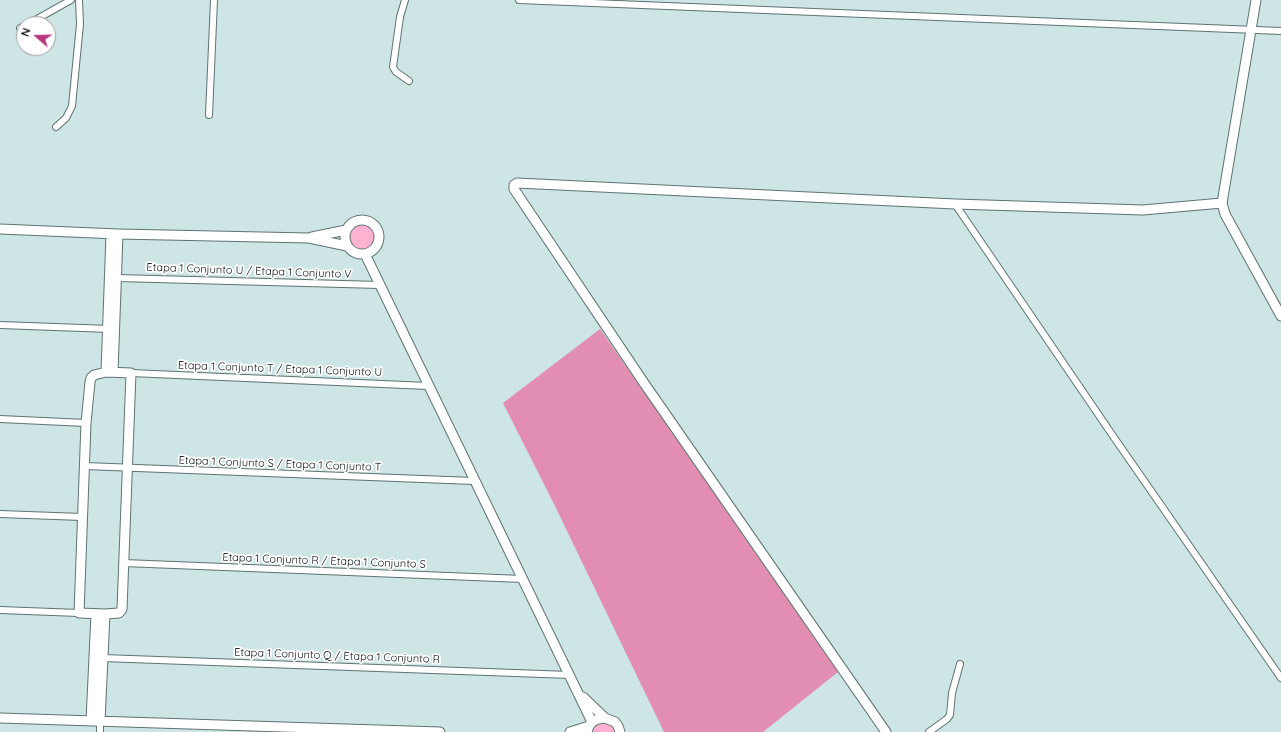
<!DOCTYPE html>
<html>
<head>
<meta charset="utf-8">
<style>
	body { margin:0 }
	#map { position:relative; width:1281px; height:732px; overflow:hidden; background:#cde5e4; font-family:Quicksand,sans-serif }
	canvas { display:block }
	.north { position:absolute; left:16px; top:16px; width:40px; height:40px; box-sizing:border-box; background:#fff; border:1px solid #9c9f9f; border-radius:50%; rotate:290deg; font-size:11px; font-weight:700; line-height:16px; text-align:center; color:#070e0e }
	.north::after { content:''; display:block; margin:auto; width:14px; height:18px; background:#b9357a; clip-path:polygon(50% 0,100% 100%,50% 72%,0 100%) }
</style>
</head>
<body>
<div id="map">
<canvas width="1281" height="732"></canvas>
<div class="north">N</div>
</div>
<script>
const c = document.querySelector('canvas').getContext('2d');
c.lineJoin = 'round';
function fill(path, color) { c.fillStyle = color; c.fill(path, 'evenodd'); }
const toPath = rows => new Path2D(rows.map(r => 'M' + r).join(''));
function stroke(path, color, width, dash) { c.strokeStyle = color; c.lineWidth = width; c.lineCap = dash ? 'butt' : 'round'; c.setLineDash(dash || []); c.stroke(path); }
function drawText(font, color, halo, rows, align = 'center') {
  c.font = font + ' Quicksand,sans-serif'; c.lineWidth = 3.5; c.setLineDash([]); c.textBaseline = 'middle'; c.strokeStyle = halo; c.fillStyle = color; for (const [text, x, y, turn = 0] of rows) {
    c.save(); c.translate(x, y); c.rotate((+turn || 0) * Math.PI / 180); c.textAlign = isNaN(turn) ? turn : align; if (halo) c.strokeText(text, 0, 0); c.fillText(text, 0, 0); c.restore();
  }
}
fill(toPath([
	'348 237a14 14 0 1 1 28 0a14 14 0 1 1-28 0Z',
	[601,721,612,724,617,732,591,732,594,725]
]), '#feb1d1');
fill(toPath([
	[600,329,838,672,763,732,664,732,554,504,503,403]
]), '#e28db2');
const street = toPath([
	[405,0,400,17,393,67,396,72,409,81],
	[519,0,1281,31],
	[28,24,71,0],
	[20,28,24,26],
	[209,115,214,0],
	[56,127,66,118,72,106,80,24,79,0],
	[955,204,1113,436,1281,678],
	[117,278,380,285],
	[0,325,110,329],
	[131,373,428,386],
	[0,419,86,423],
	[85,466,474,481],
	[0,514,82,517],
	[124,563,523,579],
	[0,610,79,613],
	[103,658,570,675],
	[100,732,100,721],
	[929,732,947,719,950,715,952,693,960,664]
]);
const secondary = toPath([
	[1256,0,1222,203,1225,214,1281,316],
	'345 237a17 17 0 1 1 34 0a17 17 0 1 1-34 0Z',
	[0,229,118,234,309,238,347,246],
	[312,237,346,230],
	[365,254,592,722],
	[106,372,131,373,122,609,119,613,105,614,79,613,86,423,90,382,91,378,94,375,106,372],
	[106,372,111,234],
	[113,372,118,234],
	[583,697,605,718],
	[0,718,440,732],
	[91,721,96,614],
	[100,721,105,614],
	[570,732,589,726],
	[587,732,589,726,592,722,598,719,605,718,615,722,618,726,620,732],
	[886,732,644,383,514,189,514,185,517,183,955,204,1143,210,1222,203]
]);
stroke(street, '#5e7372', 8);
stroke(secondary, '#5e7372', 11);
stroke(street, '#fff', 6);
stroke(secondary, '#fff', 9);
drawText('11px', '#070e0e', '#fff', [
	["Etapa 1 Conjunto U / Etapa 1 Conjunto V",249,271,2],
	["Etapa 1 Conjunto T / Etapa 1 Conjunto U",280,369,2],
	["Etapa 1 Conjunto S / Etapa 1 Conjunto T",280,464,2],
	["Etapa 1 Conjunto R / Etapa 1 Conjunto S",324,561,2],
	["Etapa 1 Conjunto Q / Etapa 1 Conjunto R",337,656,2]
]);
</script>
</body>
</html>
